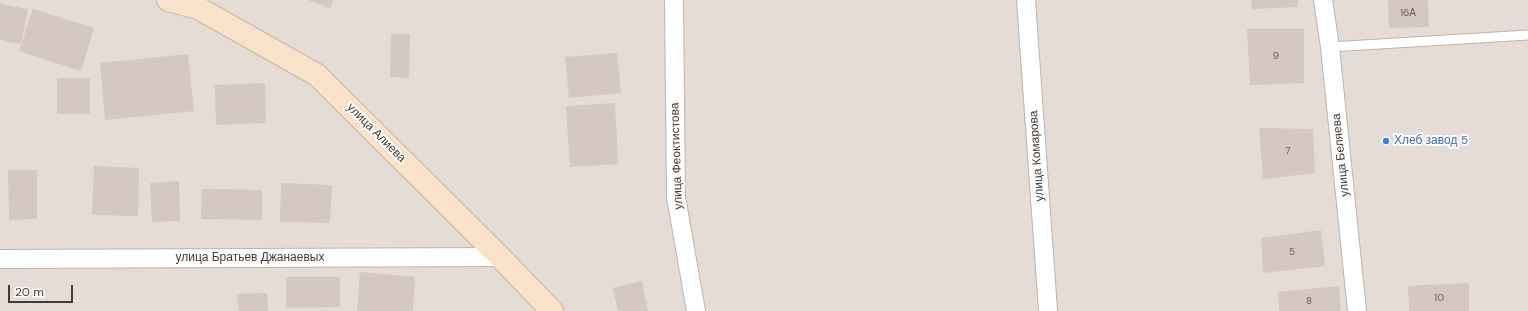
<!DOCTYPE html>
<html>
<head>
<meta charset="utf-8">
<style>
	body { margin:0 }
	#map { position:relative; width:1528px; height:311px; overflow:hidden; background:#f1ece6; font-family:"DM Sans",sans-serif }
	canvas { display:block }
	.scale { position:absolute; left:8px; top:285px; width:65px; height:18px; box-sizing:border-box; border:2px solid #433b36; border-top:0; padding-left:5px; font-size:12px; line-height:14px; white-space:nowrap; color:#433b36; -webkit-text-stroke:3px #fff; paint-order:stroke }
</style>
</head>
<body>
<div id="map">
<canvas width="1528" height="311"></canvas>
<div class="scale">20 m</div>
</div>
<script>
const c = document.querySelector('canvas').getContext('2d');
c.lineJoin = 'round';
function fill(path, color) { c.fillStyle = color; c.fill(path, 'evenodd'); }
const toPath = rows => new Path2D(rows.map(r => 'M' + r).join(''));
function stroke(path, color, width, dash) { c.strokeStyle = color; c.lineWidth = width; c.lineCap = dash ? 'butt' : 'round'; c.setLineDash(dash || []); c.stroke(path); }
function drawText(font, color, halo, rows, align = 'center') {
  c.font = font + ' "DM Sans",sans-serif'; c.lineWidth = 4; c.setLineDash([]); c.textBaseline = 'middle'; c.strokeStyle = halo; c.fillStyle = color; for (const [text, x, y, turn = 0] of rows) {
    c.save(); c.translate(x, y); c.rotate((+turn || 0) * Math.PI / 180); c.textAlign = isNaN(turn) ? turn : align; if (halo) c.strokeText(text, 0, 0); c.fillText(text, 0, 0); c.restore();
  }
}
fill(toPath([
	[0,0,1528,0,1528,311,0,311]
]), '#e4dcd5');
fill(toPath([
	[308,0,333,0,331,8],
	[1251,0,1298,0,1298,7,1252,9],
	[1388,0,1428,0,1429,27,1389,28],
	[0,4,28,9,21,44,0,40],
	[33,9,94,28,81,71,19,51],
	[1247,29,1304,29,1304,83,1250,85],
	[391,34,410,34,409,78,390,77],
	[617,53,621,93,569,98,565,57],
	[188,54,194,111,105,120,100,63],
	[57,78,90,78,90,114,57,114],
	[265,83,266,123,216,125,215,85],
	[615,103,618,164,570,167,566,106],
	[1259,128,1313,129,1315,173,1263,179],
	[94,166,139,168,138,216,92,215],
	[8,170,37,170,37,219,9,220],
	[179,181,180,221,152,222,150,183],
	[281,183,332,185,330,223,280,222],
	[202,189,262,190,262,220,201,219],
	[1321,230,1325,266,1263,273,1261,238],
	[360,272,415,277,413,311,357,311],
	[286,277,340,277,340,307,286,308],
	[642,281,648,311,618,311,613,288],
	[1469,283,1469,311,1409,311,1408,286],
	[1339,286,1341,311,1279,311,1278,292],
	[267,293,268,311,239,311,237,294]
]), '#d4c8c0');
const lane = toPath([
	[1330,47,1528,35]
]);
const street = toPath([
	[674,0,676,197,696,311],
	[1026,0,1048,311],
	[1323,0,1330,47,1357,311],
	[0,259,500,257]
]);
const secondary = toPath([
	[168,0,198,8,317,75,500,257,552,311]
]);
stroke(lane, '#beb4ad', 11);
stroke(street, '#beb4ad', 20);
stroke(secondary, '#cbb59b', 24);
stroke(lane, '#fff', 9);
stroke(street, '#fff', 18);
stroke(secondary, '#f8e3ca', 22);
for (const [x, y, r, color] of [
	[1386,141,4,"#3f7fe0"]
]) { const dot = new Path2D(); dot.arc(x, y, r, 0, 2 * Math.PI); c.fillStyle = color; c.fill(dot); stroke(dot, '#fff', 1.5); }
drawText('10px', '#675e58', null, [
	["16А",1408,13],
	["9",1276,56],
	["7",1288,151],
	["5",1292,252],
	["10",1439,298],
	["8",1309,301]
]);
drawText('12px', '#433b36', '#fff', [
	["улица Алиева",376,133,45],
	["улица Беляева",1341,155,-96],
	["улица Феоктистова",677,156,-92],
	["улица Комарова",1037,156,-94],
	["улица Братьев Джанаевых",250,258]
]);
drawText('12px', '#366cbe', '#fff', [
	["Хлеб завод 5",1394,141]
], 'left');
</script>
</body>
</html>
